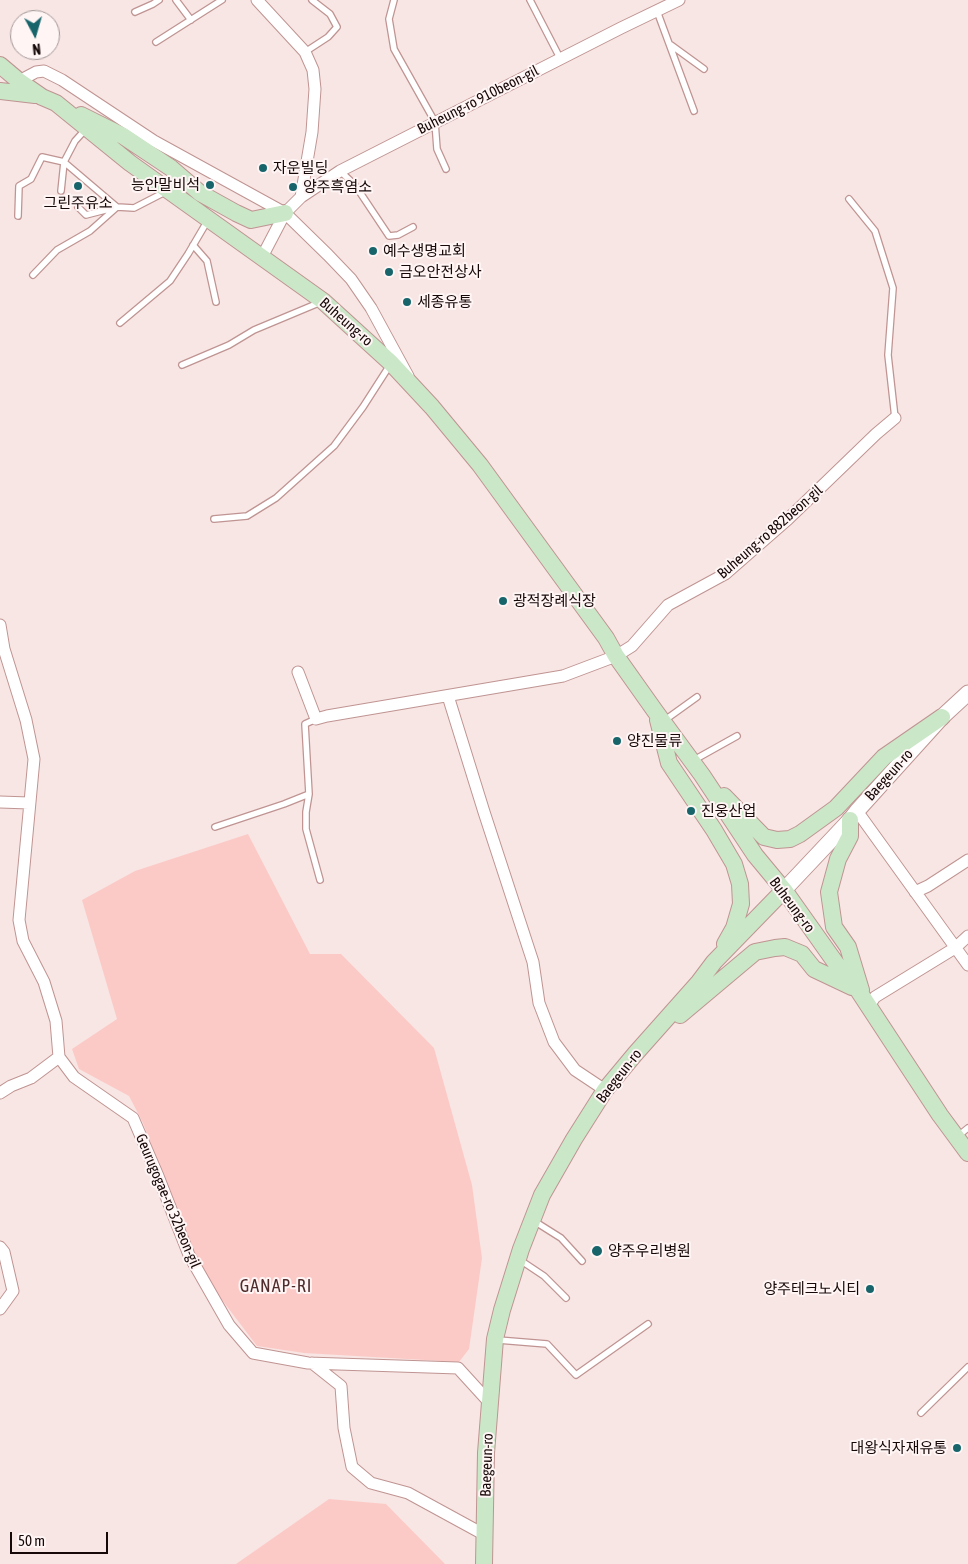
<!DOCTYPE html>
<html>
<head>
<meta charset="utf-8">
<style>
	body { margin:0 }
	#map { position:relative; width:968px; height:1564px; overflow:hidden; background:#f8e6e4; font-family:"Asap Condensed",sans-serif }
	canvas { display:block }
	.north { position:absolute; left:10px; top:10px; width:50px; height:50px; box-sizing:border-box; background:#fff5f5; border:1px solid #a29696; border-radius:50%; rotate:174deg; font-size:14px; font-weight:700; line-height:20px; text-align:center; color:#160807 }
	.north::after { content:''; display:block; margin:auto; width:18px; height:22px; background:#17656b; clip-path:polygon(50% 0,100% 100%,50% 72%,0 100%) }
	.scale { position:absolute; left:10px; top:1532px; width:98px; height:22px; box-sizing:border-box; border:2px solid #160807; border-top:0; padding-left:6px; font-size:15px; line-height:18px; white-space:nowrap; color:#160807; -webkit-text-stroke:4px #fff5f5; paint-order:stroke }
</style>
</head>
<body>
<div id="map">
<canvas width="968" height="1564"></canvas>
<div class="north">N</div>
<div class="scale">50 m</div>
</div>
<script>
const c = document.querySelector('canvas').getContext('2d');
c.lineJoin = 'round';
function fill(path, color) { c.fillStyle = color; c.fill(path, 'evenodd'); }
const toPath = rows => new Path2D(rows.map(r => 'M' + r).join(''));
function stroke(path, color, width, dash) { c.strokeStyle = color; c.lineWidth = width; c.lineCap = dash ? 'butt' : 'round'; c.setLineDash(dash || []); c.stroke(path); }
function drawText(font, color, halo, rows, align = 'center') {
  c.font = font + ' "Asap Condensed","Noto Sans KR",sans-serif'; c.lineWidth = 4; c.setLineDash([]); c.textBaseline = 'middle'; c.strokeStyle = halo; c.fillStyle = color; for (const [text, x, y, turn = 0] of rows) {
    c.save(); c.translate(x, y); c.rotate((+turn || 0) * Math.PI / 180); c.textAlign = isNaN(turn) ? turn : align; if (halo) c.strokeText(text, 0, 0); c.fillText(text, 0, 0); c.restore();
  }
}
fill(toPath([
	[248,834,310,954,341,954,434,1048,472,1185,482,1258,469,1349,459,1362,304,1353,257,1346,213,1288,190,1248,143,1123,129,1096,79,1069,72,1049,117,1019,82,900,135,871],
	[329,1499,386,1504,445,1564,236,1564]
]), '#fccac6');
const service = toPath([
	[176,0,191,20],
	[394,0,389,19,394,49,435,122,437,149,446,169],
	[530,0,560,58],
	[657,11,694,111],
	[135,12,153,4,159,0],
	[156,42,222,0],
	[671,45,704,69],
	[305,52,328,37,337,27,330,14,312,0],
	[340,171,355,185,389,236,398,235,413,227],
	[61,191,64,162,75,141,85,130],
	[849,199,875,231,893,288,888,355,895,418],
	[78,207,86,215,117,207,134,208,167,191],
	[18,216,19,186,31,179,42,157,64,162,117,207,90,231,57,250,33,275],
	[193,245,207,261,216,302],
	[120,323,170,281,188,254,208,220],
	[182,365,229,345,254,330,321,302],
	[214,519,247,516,276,498,334,446,363,407,390,365],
	[665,720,697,697],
	[694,760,737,736],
	[309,794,306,812,306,829,320,880],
	[215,827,284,804,309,794,305,724,316,719],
	[958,1136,968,1128],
	[534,1221,561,1238,582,1261],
	[520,1260,544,1276,566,1298],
	[498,1340,547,1344,576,1375,648,1324],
	[921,1413,968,1367]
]);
const minor = toPath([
	[257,0,305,52,313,70,315,89,312,132,301,197],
	[19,81,36,72,44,71,62,80,154,141,285,213,328,255,351,279,371,308,408,376],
	[262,257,285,213,301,197,340,171,621,28,679,0],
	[0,625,4,649,26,720,34,759,19,920,23,941,44,982,56,1021,59,1057,31,1078,11,1086,0,1093],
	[298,672,316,719,327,716,563,676,616,656,632,646,668,605,725,574,788,519,876,434,895,418],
	[448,696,484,812,533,962,539,1003,554,1042,575,1070,605,1090],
	[0,802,29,803],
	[857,811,968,965],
	[915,892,928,886,968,860],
	[869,1006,875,997,955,948,968,936],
	[59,1057,74,1077,133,1118,158,1176,189,1255,229,1325,253,1353,308,1363,458,1368,489,1402],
	[0,1247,4,1252,13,1291,0,1309],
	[312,1363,341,1386,344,1428,352,1467,371,1483,408,1493,485,1535]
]);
const tertiary = toPath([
	[784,890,850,820,857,811,942,717,968,693]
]);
const secondary = toPath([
	[0,65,19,81,42,97,56,103,130,163,323,301,391,363,432,407,480,465,606,638,616,656,655,711,702,775,755,855,784,890,840,969,858,990,940,1115,968,1153],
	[0,91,35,95],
	[81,115,123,136,171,168,200,193,236,213,251,220,285,213],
	[658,720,669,763,714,830,734,864,740,884,741,904,734,928,725,944],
	[724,796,764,837,777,840,790,839,800,834,836,808,884,757,942,717],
	[850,820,850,836,838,859,829,892,834,927,848,947,861,990],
	[680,1015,755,952,775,948,785,947,802,954,814,969,852,987],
	[484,1564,486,1453,495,1339,502,1310,521,1249,542,1195,574,1139,605,1090,635,1054,699,982,714,962,784,890]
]);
stroke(service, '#bf9492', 8);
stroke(minor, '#bf9492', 13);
stroke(tertiary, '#bf9492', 17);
stroke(secondary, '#bf9492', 18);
stroke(service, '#fff', 5.5);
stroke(minor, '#fff', 11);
stroke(tertiary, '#fff', 15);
stroke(secondary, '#cae7c8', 16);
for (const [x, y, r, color] of [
	[263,168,5,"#17656b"],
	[210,185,5,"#17656b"],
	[78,186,5,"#17656b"],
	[293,187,5,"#17656b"],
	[373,251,5,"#17656b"],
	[389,272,5,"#17656b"],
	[407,302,5,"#17656b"],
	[503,601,5,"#17656b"],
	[617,741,5,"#17656b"],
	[691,811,5,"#17656b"],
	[597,1251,6,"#17656b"],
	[870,1289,5,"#17656b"],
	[957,1448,5,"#17656b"]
]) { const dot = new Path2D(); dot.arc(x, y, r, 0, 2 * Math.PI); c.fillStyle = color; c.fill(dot); stroke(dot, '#fff5f5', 2); }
drawText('15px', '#160807', '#fff5f5', [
	["Buheung-ro 910beon-gil",478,100,-27],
	["Buheung-ro",346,322,41],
	["Buheung-ro 882beon-gil",770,532,-41],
	["Baegeun-ro",889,775,-48],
	["Buheung-ro",792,905,53],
	["Baegeun-ro",619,1076,-52],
	["Geurugogae-ro 32beon-gil",168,1201,67],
	["Baegeun-ro",487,1465,-88]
]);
drawText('15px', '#160807', '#fff5f5', [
	["자운빌딩",273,168],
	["능안말비석",200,185,"right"],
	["양주흑염소",303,187],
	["그린주유소",78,203,"center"],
	["예수생명교회",383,251],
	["금오안전상사",399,272],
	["세종유통",417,302],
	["광적장례식장",513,601],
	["양진물류",627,741],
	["진웅산업",701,811],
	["양주우리병원",608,1251],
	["양주테크노시티",860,1289,"right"],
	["대왕식자재유통",947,1448,"right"]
], 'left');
c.letterSpacing = '1px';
drawText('18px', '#4f2c2b', '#fff5f5', [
	["GANAP-RI",276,1286]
]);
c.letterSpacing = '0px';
</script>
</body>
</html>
